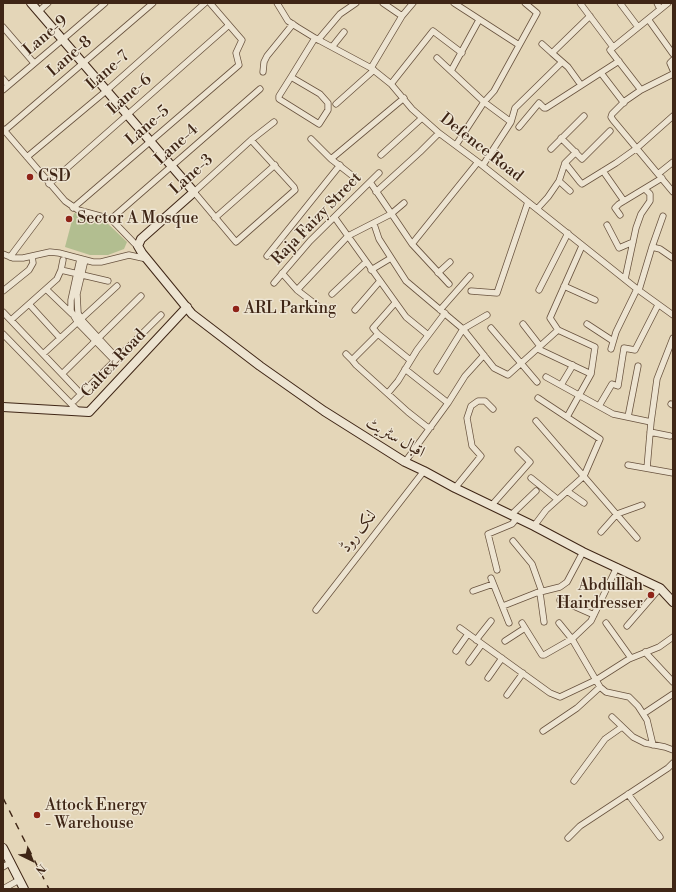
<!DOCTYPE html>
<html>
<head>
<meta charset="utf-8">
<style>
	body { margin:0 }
	#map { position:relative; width:676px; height:892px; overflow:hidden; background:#e4d6b8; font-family:"Libre Bodoni",serif }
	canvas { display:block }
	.frame { position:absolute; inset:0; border:4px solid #3f2616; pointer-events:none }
	.north { position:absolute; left:12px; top:840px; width:40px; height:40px; -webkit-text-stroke:3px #ede4d1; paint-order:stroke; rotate:137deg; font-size:11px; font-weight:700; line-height:16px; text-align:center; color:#3f2616 }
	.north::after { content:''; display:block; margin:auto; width:14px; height:18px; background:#3f2616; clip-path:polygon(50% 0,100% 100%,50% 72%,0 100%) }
</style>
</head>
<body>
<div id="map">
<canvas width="676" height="892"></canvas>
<div class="frame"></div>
<div class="north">N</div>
</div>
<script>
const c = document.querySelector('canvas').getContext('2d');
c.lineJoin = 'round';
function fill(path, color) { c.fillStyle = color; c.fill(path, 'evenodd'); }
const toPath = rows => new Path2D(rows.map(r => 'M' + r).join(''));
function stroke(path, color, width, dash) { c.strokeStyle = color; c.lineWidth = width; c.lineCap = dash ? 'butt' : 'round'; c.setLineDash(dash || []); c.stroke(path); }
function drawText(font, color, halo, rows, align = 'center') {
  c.font = font + ' "Libre Bodoni",Amiri,serif'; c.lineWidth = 3; c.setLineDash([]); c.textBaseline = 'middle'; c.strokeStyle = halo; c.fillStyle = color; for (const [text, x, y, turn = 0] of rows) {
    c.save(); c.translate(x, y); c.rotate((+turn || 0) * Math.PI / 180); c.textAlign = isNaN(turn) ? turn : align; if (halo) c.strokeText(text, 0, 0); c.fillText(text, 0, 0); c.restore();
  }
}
fill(toPath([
	[74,213,105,221,127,242,124,249,108,255,90,255,65,247]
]), '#b2be90');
const street = toPath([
	[277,3,288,21,297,27,315,38,371,68,391,84,412,109,439,133,478,162,637,289,673,315],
	[383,3,402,16],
	[454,3,519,45],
	[580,3,613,47],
	[620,3,638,27],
	[657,3,660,9],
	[38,12,48,3],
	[648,19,673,54],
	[3,27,34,63],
	[318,40,340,14,356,3],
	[542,44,552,53,590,16],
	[332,47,344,32],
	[552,53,568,67,581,85],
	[437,58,484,102,511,122],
	[673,60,670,63,673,70],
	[371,68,402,16,413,3],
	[451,71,479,20],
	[263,72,264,62,267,56,293,24],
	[601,73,624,103],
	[291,77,320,94,328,103,328,110,319,124,279,99,279,96,291,77,315,38],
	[3,79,8,85],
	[391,84,433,31,462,53],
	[3,90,62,40,105,3],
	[641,90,610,50,668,3],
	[336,104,374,70],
	[519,127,539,103,544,108,546,108,619,61],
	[3,129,65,201,78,210,111,219,139,248],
	[4,131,153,3],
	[561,138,582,159,610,131],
	[311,139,331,159,404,98],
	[251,140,194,192,236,242,295,190,294,187,251,140,274,122],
	[456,145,484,102,494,91,537,13,525,3],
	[551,149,584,116],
	[381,155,422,118],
	[27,157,106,91,205,3],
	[331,159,354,177],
	[565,163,580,182,582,184,616,163,637,148,673,116],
	[483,165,511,122,515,108,562,62],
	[603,171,624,201],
	[658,174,673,162],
	[559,181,570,191],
	[370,182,412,244,449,284],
	[49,184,229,25],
	[376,192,420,152,439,133],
	[673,192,613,120,611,117,612,114,625,101,641,90,673,74],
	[73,208,239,65,236,53,242,40,210,3],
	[537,209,548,197,559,181,565,163,576,152],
	[620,215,615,208,619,204,662,178],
	[663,216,652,247,660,249,673,258],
	[215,218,275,165],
	[335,218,406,317,428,335],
	[111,219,260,89],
	[374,224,379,239,406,281,463,329,494,368,508,375,558,330],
	[607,225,619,248,633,242],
	[412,244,478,162],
	[3,254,13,258,23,258,50,252,59,253,93,262,101,262,129,255,147,259],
	[267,256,340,165],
	[10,257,40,217],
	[80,259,71,300,71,311,78,323,114,360],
	[85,260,77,294,78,313,82,320,117,358],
	[61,270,108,281],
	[371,270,391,258],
	[282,273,297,290,319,307],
	[438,273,450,262],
	[625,279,636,228,641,214,650,201,650,194,645,189],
	[274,283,310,241,379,173],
	[564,286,595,300],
	[46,289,72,314],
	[297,290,348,236,391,214,404,203],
	[539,290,568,233],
	[639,290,652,247],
	[3,291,29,270,33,263,32,256],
	[471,291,497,293,528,202],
	[332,294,366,262],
	[395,303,373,328,378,334,410,360],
	[29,304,60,338],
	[355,310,380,281],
	[440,310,470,276],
	[3,312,81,394],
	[11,320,57,279,61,270,63,260],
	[523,324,540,346],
	[587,324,613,341],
	[491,328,537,382],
	[3,334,78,411],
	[378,334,352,360,356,365,408,412,427,427,431,427],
	[538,349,591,374],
	[611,349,616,332,637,289],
	[43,354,117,286],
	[346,354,352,360],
	[405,369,448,403],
	[437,371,463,329,487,315],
	[62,374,141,296],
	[546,377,613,414,651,422],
	[561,385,573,365],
	[388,393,398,381,417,350,445,313],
	[74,401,161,315],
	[671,404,673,405],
	[599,406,612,384,618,386,624,348,635,350,658,305],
	[567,417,591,374,595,347,558,330,550,318,582,246],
	[628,417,638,366],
	[536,421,637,538],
	[650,432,670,436],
	[405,462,448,403,465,376,484,355],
	[628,465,673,473],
	[647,468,651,422,657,379,673,338],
	[531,478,557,499],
	[455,488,481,456,472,446,467,418,471,406,478,401,485,401,493,409],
	[567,491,584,503],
	[491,506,530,462,518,450],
	[511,515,536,491],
	[534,526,546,510,584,476,600,439,538,398],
	[601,532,617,514,642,505],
	[513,541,532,564,542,592],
	[497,570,488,534,512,524,517,518],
	[491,578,509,623],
	[473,591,493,584],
	[540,593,544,622],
	[560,600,594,615],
	[503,606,536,593,560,587,567,582,583,552],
	[316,610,424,471],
	[522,623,542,655,544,655,572,639,591,621,617,567],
	[559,623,572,639,600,687,606,692,629,697,638,706,647,720,653,745],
	[606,623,631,658],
	[627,626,660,588],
	[460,628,550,693,560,697,596,680,629,659,659,647,673,637],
	[476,640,491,621],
	[505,641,525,628],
	[456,651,468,634],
	[645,652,673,682],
	[469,662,482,644],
	[488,678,502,658],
	[507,695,523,673],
	[643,714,673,694],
	[612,717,633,737,645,743,665,747,673,750],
	[543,731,577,708,600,687],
	[574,781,605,739,622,727],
	[628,794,660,837],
	[568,838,580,826,668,768,673,763],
	[3,867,11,862],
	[3,889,19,880]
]);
const secondary = toPath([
	[31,3,194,192,141,239,138,246,142,253,192,314,260,366,324,411,405,462,424,471,455,488,534,526,583,552,660,588,673,602],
	[3,407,89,412,187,307],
	[3,848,24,889]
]);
stroke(street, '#68523e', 7);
stroke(secondary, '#3f2616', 10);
stroke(street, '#ede4d1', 5.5);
stroke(secondary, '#ede4d1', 8);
stroke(toPath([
	[3,798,49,889]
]), '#3f2616', 1.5, [7, 7]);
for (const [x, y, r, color] of [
	[30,177,4,"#8f2418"],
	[69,219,4,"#8f2418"],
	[236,309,4,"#8f2418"],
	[651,595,4,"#8f2418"],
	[37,815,4,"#8f2418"]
]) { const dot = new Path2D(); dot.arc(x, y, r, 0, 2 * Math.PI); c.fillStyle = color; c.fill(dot); stroke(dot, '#ede4d1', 1.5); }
drawText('16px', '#3f2616', '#ede4d1', [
	["Lane-9",46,36,-40],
	["Lane-8",70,57,-41],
	["Lane-7",108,71,-41],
	["Lane-6",130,95,-41],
	["Lane-5",148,126,-41],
	["Lane-4",177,145,-42],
	["Defence Road",481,148,38],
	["Lane-3",192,175,-42],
	["Raja Faizy Street",317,219,-46],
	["Caltex Road",114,364,-47],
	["اقبال سٹریٹ",395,438,30],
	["لنک روڈ",359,532,-52]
]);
drawText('16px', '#3f2616', '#ede4d1', [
	["CSD",38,177],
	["Sector A Mosque",77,219],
	["ARL Parking",244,309],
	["Abdullah",643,586,"right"],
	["Hairdresser",643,604,"right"],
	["Attock Energy",45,806],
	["- Warehouse",45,824]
], 'left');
</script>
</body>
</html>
